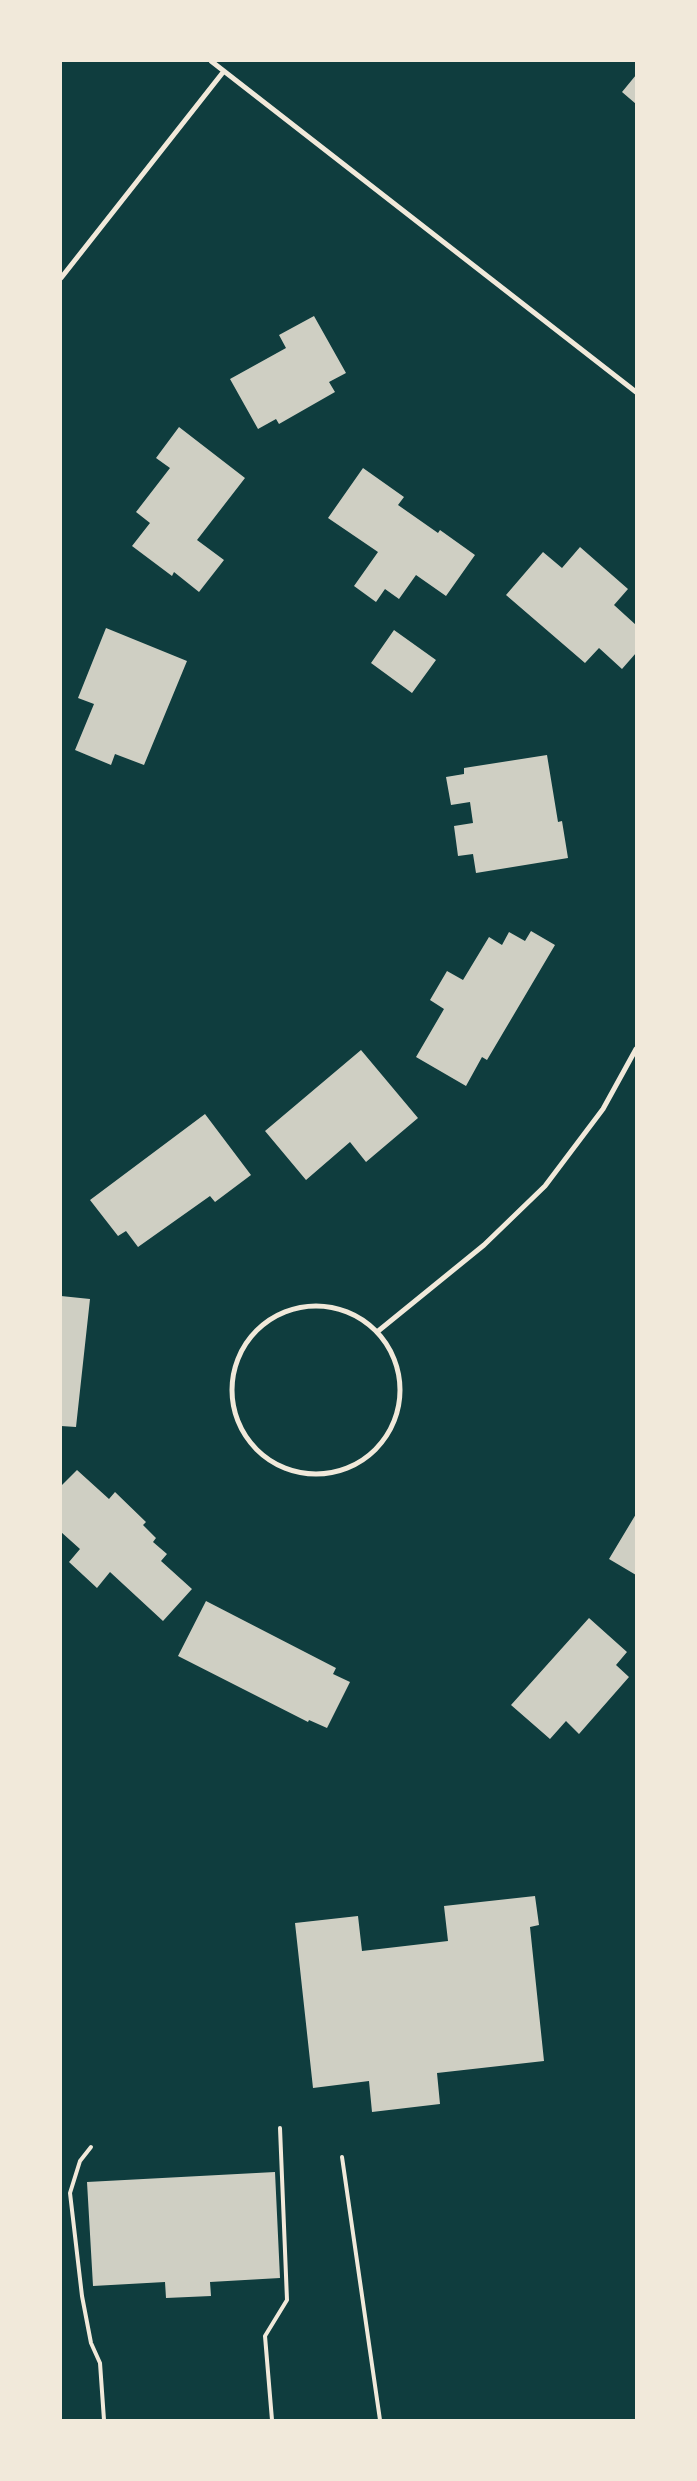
<!DOCTYPE html>
<html>
<head>
<meta charset="utf-8">
<style>
	body { margin:0 }
	#map { position:relative; width:697px; height:2481px; overflow:hidden; background:#0f3d3e; font-family:Roboto,sans-serif }
	canvas { display:block }
	.frame { position:absolute; inset:0; border:62px solid #f1e9da; pointer-events:none }
</style>
</head>
<body>
<div id="map">
<canvas width="697" height="2481"></canvas>
<div class="frame"></div>
</div>
<script>
const c = document.querySelector('canvas').getContext('2d');
c.lineJoin = 'round';
function fill(path, color) { c.fillStyle = color; c.fill(path, 'evenodd'); }
const toPath = rows => new Path2D(rows.map(r => 'M' + r).join(''));
function stroke(path, color, width, dash) { c.strokeStyle = color; c.lineWidth = width; c.lineCap = dash ? 'butt' : 'round'; c.setLineDash(dash || []); c.stroke(path); }
fill(toPath([
	[636,75,636,104,622,92],
	[314,316,346,373,329,382,335,392,279,424,276,419,258,429,230,379,286,348,279,335],
	[179,427,245,478,197,540,224,560,199,592,174,572,172,576,132,546,150,523,136,512,170,468,156,458],
	[363,468,404,497,398,505,438,533,440,530,475,555,446,596,416,575,399,599,385,589,376,602,354,586,378,552,328,518],
	[580,547,628,589,614,605,636,625,636,653,622,669,599,648,585,663,506,595,543,552,562,568],
	[106,628,187,661,144,765,115,754,111,765,75,750,94,704,78,698],
	[394,630,436,660,412,693,371,663],
	[547,755,558,822,562,821,568,858,476,873,473,854,458,856,454,826,473,823,470,802,451,805,446,777,464,774,464,768],
	[531,931,555,945,487,1060,482,1057,466,1086,416,1057,444,1009,430,1000,447,971,463,980,489,937,502,945,509,932,525,941],
	[361,1050,418,1118,366,1162,350,1142,306,1180,265,1131],
	[205,1114,251,1175,215,1202,210,1196,138,1247,126,1231,118,1236,90,1200],
	[61,1296,90,1299,76,1427,61,1426],
	[77,1470,109,1499,115,1492,146,1522,143,1525,156,1538,153,1542,167,1554,161,1561,192,1589,163,1621,110,1572,97,1588,69,1562,80,1549,61,1532,61,1486],
	[636,1514,636,1575,609,1559],
	[206,1601,336,1668,333,1674,350,1682,327,1728,309,1720,308,1722,178,1656],
	[589,1618,627,1652,616,1665,629,1677,579,1734,566,1721,550,1739,511,1705],
	[535,1896,539,1925,530,1927,544,2061,437,2073,440,2104,372,2112,369,2081,313,2088,295,1923,358,1916,362,1951,448,1941,444,1906],
	[275,2172,280,2278,210,2282,211,2296,166,2298,165,2282,93,2286,87,2182]
]), '#cfcfc3');
stroke(toPath([
	[91,2147,80,2161,70,2193,82,2296,91,2343,100,2363,104,2420],
	[342,2157,380,2420],
	[272,2420,265,2336,287,2300,280,2128]
]), '#f1e9da', 4);
stroke(toPath([
	[211,61,636,392],
	[61,278,224,71],
	'232 1390a84 84 0 1 1 168 0a84 84 0 1 1-168 0Z',
	[377,1332,484,1245,545,1186,603,1109,636,1049]
]), '#f1e9da', 5);
</script>
</body>
</html>
